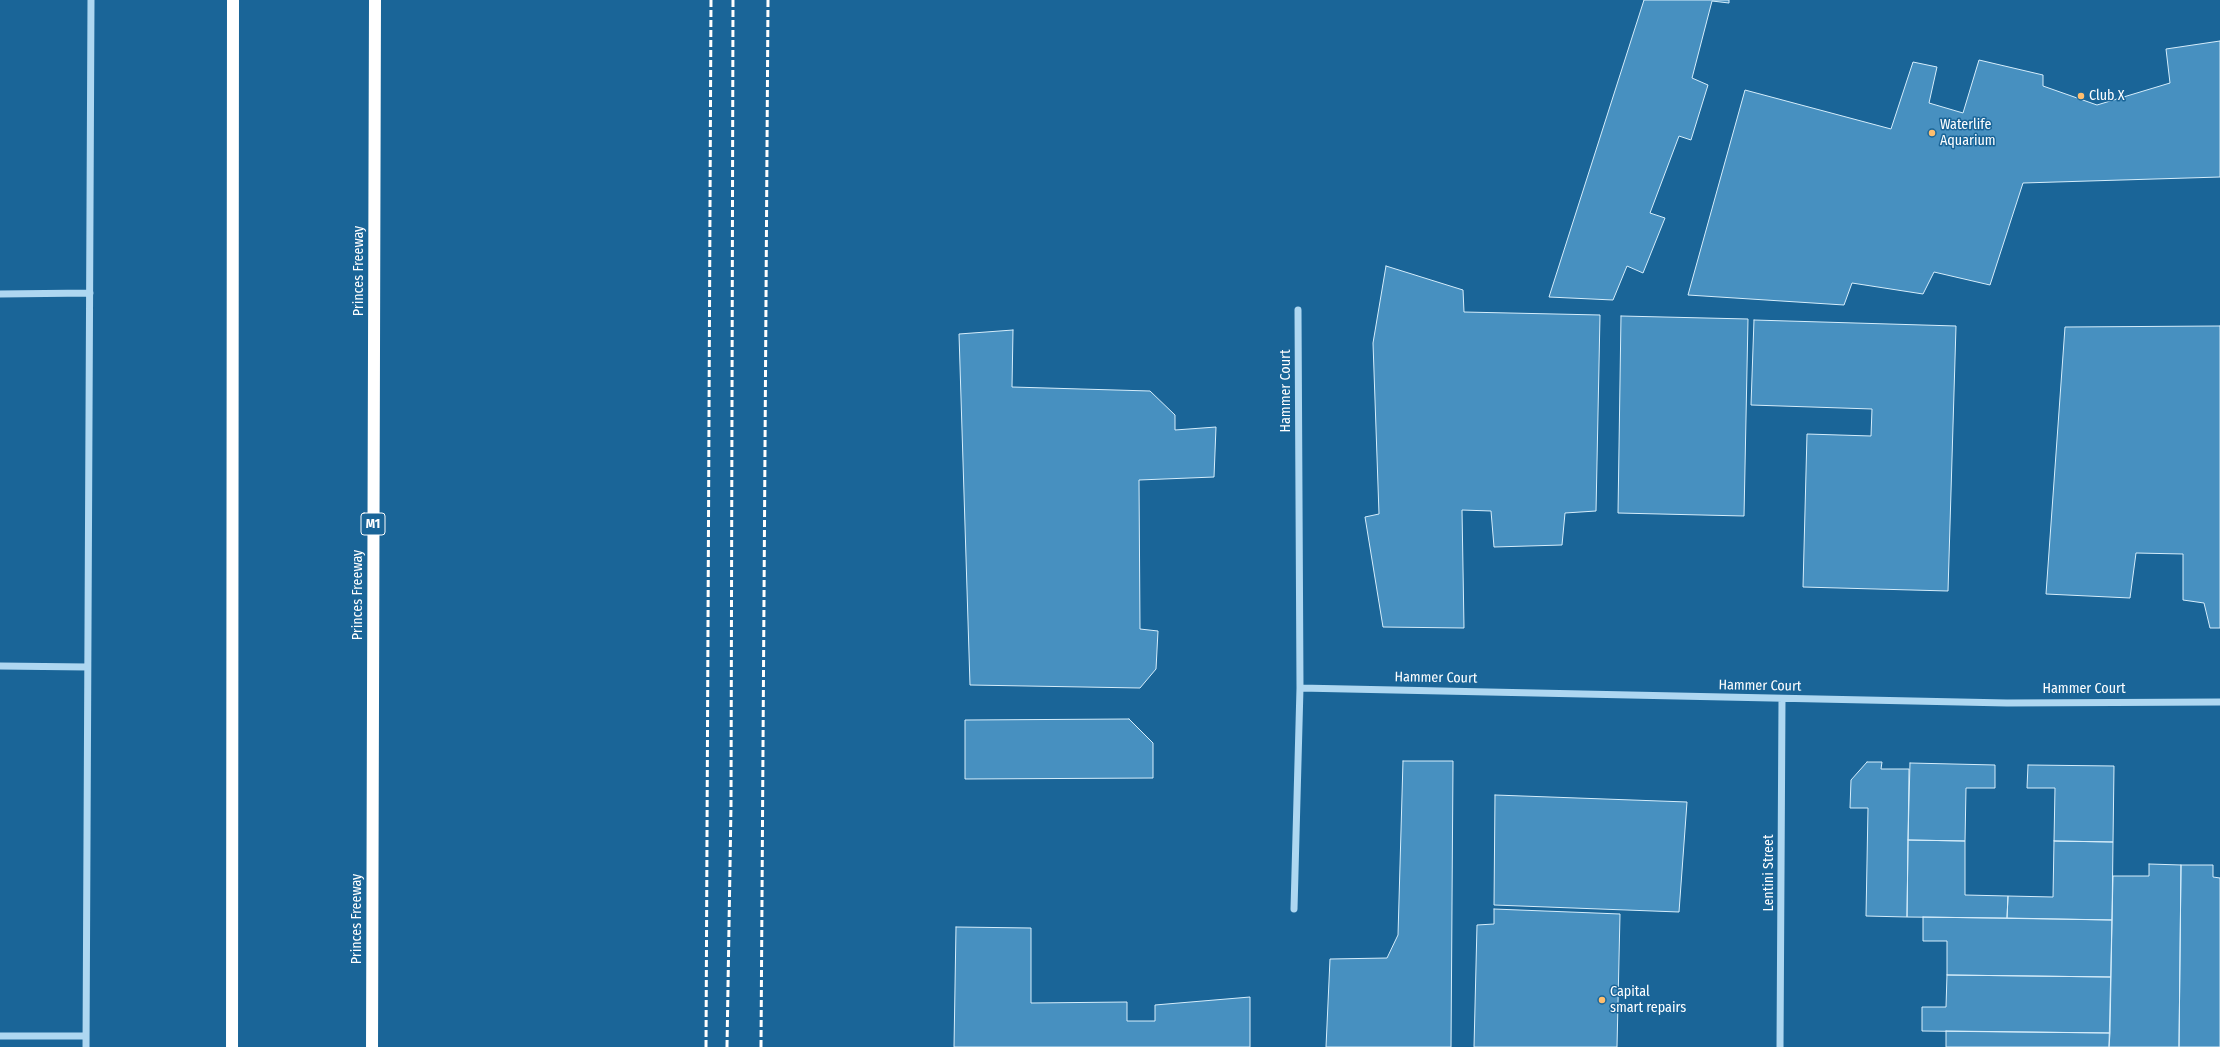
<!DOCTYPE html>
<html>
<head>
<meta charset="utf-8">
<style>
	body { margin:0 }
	canvas { display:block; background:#1a6598 }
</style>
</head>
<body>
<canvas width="2220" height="1047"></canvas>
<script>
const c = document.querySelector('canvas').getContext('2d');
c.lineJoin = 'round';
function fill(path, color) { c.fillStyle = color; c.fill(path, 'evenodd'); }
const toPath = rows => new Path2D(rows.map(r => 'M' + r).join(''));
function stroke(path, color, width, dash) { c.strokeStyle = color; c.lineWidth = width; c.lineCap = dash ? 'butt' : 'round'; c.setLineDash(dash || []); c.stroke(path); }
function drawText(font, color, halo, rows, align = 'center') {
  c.font = font + ' "Fira Sans Condensed",sans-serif'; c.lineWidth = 3; c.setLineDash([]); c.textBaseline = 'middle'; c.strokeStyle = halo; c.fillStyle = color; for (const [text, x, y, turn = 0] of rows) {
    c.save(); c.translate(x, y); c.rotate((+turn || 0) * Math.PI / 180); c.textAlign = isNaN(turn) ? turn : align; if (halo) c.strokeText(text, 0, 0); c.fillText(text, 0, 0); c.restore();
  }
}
const building = toPath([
	[1644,0,1729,0,1729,3,1712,1,1692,78,1708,85,1691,140,1679,136,1650,213,1665,218,1643,273,1627,266,1613,300,1549,297,1644,0],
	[2220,41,2220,177,2023,183,1990,285,1934,272,1923,294,1852,283,1844,305,1688,295,1745,90,1891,129,1913,62,1937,67,1929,103,1963,113,1979,60,2043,75,2043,86,2097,105,2170,83,2166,49,2220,41],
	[1386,266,1463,290,1464,312,1600,315,1596,511,1565,513,1562,545,1494,547,1491,511,1462,510,1464,628,1383,627,1365,517,1379,514,1373,343,1386,266],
	[1621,316,1748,319,1744,516,1618,513,1621,316],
	[1754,320,1956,326,1948,591,1803,587,1807,434,1871,436,1872,409,1751,405,1754,320],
	[2220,326,2220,628,2210,628,2204,603,2183,600,2183,554,2136,553,2130,598,2046,594,2065,327,2220,326],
	[1013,330,1012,387,1150,391,1175,415,1175,430,1216,427,1214,477,1139,480,1140,629,1158,631,1156,669,1140,688,970,685,959,334,1013,330],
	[1129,719,1153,743,1153,778,965,779,965,720,1129,719],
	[1403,761,1453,761,1451,1047,1326,1047,1330,959,1387,958,1398,935,1403,761],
	[1867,762,1882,762,1881,769,1909,769,1907,917,1866,916,1868,808,1850,808,1851,780,1867,762],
	[1910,763,1995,765,1995,788,1966,788,1965,841,1908,840,1910,763],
	[2028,765,2114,766,2113,842,2054,841,2055,788,2027,788,2028,765],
	[1495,795,1687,802,1679,912,1494,905,1495,795],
	[1908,840,1965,841,1965,895,2008,896,2007,918,1907,917,1908,840],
	[2054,841,2113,842,2112,920,2007,918,2008,896,2053,897,2054,841],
	[2149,864,2181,865,2179,1047,2109,1047,2113,876,2149,876,2149,864],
	[2181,865,2213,865,2213,877,2220,878,2220,1047,2179,1047,2181,865],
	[1494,909,1620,914,1617,1047,1474,1047,1477,925,1494,924,1494,909],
	[1923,917,2112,920,2111,977,1947,975,1947,941,1923,941,1923,917],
	[956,927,1031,928,1031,1003,1127,1002,1127,1021,1155,1021,1155,1005,1250,997,1250,1047,954,1047,956,927],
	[1947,975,2111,977,2110,1033,1922,1031,1922,1007,1946,1007,1947,975],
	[1946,1031,2110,1033,2109,1047,1946,1047,1946,1031]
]);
fill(building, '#4790c0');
stroke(building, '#d5edfb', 1);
stroke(toPath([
	[0,294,90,293],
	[0,666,87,667],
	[1300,688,2007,703,2220,702],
	[1294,909,1300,688,1298,310],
	[0,1036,86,1036],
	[86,1047,91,0],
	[1780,1047,1782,699]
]), '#aed7f1', 7);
stroke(toPath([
	[232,1047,233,0],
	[372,1047,375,0]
]), '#fff', 12);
stroke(toPath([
	[706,1047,711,0],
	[727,1047,731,806,733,0],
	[761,1047,768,0]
]), '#fff', 3, [7, 3]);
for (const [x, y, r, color] of [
	[2081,96,4,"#ffbe6e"],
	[1932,133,4,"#ffbe6e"],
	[1602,1000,4,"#ffbe6e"]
]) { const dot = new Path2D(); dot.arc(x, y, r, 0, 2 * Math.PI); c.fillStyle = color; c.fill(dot); stroke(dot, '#1a6598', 1.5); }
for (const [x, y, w] of [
	[373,524,24]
]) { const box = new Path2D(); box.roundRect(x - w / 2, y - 11, w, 22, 3); c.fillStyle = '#1a6598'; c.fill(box); stroke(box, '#fff', 1); }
drawText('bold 13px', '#fff', null, [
	["M1",373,524]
]);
drawText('14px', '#fff', '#1a6598', [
	["Club X",2089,96],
	["Waterlife",1940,125],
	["Aquarium",1940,141],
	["Capital",1610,992],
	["smart repairs",1610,1008]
], 'left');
drawText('14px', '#fff', '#1a6598', [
	["Princes Freeway",359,271,-90],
	["Hammer Court",1286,391,-90],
	["Princes Freeway",358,595,-90],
	["Hammer Court",1436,678,1],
	["Hammer Court",1760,686,1],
	["Hammer Court",2084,689],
	["Lentini Street",1769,873,-90],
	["Princes Freeway",357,919,-90]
]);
</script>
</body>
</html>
